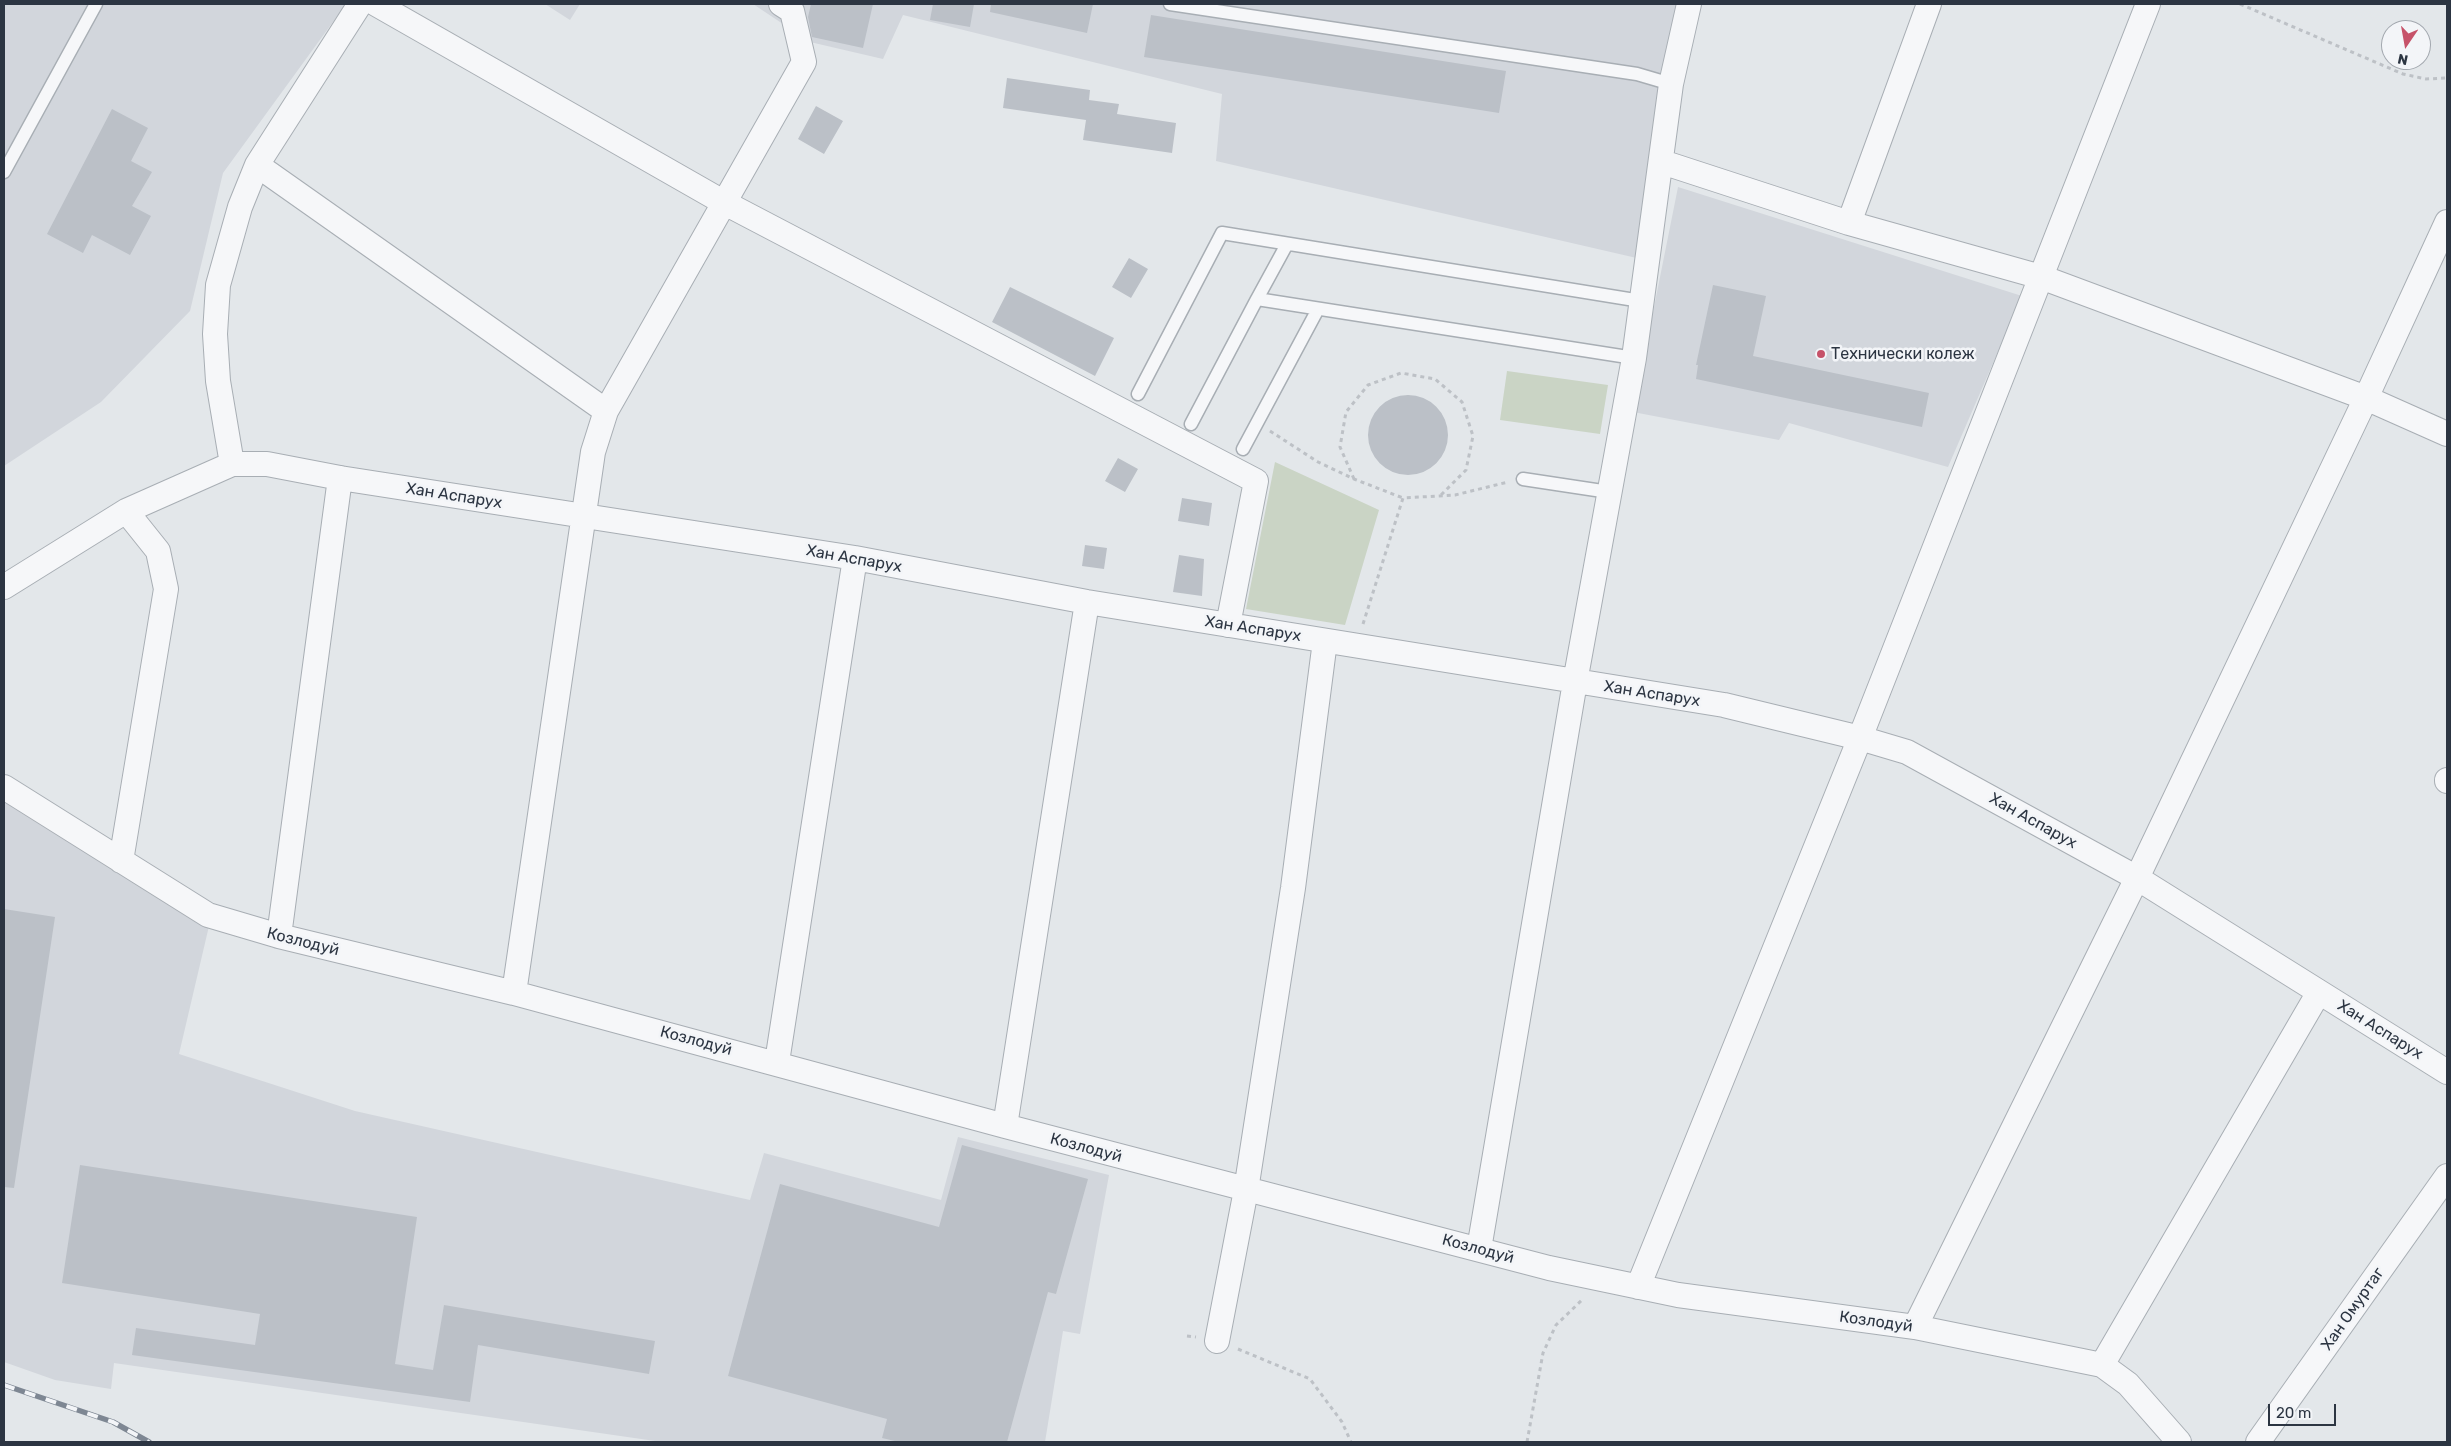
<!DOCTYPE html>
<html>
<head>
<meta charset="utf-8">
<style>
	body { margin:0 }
	#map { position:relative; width:2451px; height:1446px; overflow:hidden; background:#e3e7ea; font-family:Rubik,sans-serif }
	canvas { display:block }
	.frame { position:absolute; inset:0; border:5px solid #2c3542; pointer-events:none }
	.north { position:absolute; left:2381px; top:20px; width:50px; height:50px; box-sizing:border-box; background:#f3f5f8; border:1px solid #a3a8af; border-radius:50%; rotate:192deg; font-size:14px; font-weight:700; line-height:20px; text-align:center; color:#2c3542 }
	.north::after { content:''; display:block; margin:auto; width:18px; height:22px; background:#c65269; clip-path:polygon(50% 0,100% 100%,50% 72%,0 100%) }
	.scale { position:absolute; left:2268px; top:1404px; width:68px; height:22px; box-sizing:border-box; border:2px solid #2c3542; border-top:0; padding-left:6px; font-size:15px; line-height:18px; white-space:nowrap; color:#2c3542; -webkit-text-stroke:4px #f3f5f8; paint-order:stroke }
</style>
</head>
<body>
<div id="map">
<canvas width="2451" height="1446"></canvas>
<div class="frame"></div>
<div class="north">N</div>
<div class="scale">20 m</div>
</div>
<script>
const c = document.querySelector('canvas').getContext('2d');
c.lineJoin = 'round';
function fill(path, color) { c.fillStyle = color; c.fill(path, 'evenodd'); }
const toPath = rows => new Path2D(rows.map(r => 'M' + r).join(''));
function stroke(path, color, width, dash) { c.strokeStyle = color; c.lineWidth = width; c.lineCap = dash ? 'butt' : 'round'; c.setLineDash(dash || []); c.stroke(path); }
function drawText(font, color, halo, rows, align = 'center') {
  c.font = font + ' Rubik,sans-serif'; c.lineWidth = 5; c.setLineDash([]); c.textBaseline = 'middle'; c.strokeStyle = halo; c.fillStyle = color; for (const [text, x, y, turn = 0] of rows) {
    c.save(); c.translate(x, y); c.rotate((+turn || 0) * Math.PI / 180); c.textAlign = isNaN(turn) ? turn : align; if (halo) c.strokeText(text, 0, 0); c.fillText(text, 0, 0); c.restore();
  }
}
fill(toPath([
	[4,4,346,4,223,173,190,311,101,402,4,466],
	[545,4,580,4,570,20],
	[753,4,1688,4,1641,259,1216,161,1222,94,903,15,883,59,810,42],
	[1678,187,2022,296,1948,467,1789,423,1779,440,1633,412],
	[4,793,209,926,179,1054,355,1111,750,1200,764,1153,941,1200,958,1137,1109,1175,1080,1334,1063,1331,1045,1442,662,1442,114,1363,111,1389,55,1380,4,1362]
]), '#d2d6dc');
fill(toPath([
	[1507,371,1608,385,1600,434,1500,420],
	[1275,462,1379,510,1345,625,1246,609]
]), '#cad4c5');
fill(toPath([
	[811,4,873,4,863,48,812,37,808,17],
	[933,4,974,4,970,27,930,20],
	[991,4,1093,4,1087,33,990,12],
	[1151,15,1506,71,1499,113,1144,57],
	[1007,78,1090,90,1089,100,1119,104,1117,114,1176,123,1172,153,1083,140,1086,120,1003,108],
	[816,106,843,121,824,154,798,139],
	[112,109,148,128,131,161,152,172,132,206,151,216,130,255,92,235,83,253,47,234],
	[1129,258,1148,269,1131,298,1112,287],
	[1713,285,1766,296,1753,356,1929,393,1922,427,1696,379,1698,365,1696,365],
	[1010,287,1114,338,1095,376,992,322],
	'1368 435a40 40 0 1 1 80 0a40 40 0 1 1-80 0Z',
	[1118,458,1138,469,1125,492,1105,481],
	[1182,498,1212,503,1209,526,1178,521],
	[1085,545,1107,548,1104,569,1082,566],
	[1179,555,1204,559,1202,596,1173,592],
	[4,909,55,917,14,1188,4,1187],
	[962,1145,1088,1179,1056,1294,1048,1292,1007,1442,899,1442,882,1438,887,1419,728,1376,780,1184,939,1227],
	[80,1165,417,1217,395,1364,433,1370,444,1305,655,1341,649,1374,478,1345,470,1402,132,1355,136,1328,255,1345,260,1314,62,1283]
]), '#bbc0c7');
const lane = toPath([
	[1170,4,1637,74,1671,84],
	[4,172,96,4],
	[1257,299,1287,244],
	[1138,394,1222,233,1641,301],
	[1191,424,1257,299,1634,358],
	[1243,449,1318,309],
	[1523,479,1609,492]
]);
const street = toPath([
	[376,4,723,202,1256,481,1228,625],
	[1662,162,1849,223,2041,277,2366,398,2447,434],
	[257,165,606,411],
	[1849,223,1929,4],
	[232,464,218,381,215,334,218,285,240,207,257,165,360,4],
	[4,587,126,511,232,464,267,464,340,478,855,558,1087,602,1724,705,1860,738,1907,752,2137,878,2447,1072],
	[2447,780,2447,781],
	[4,787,208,915,279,936,514,993,1005,1126,1549,1268,1678,1295,1915,1327,2102,1365,2128,1384,2179,1442],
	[121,861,166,589,158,551,126,511],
	[279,936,340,478],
	[514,993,593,452,606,411,804,62,792,11,781,4],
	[777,1062,855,558],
	[1005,1126,1087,602],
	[1479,1249,1575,682,1634,358,1671,84,1689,4],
	[1638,1287,1860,738,2148,4],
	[1915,1327,2137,878,2366,398,2447,222],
	[1217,1341,1246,1190,1293,888,1325,641],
	[2102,1365,2319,992],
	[2258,1442,2447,1176]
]);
stroke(lane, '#a8aeb4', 15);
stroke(street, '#a8aeb4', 26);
stroke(toPath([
	[2240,4,2403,74,2426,79,2447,78],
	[1270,431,1318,462,1354,479,1403,498],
	[1354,479,1340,447,1346,412,1368,385,1401,373,1435,379,1462,402,1473,436,1466,470,1441,495],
	[1363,624,1403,498,1455,495,1508,482],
	[1187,1336,1196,1337],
	[1238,1349,1310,1379,1342,1422,1351,1442],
	[1527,1442,1543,1353,1556,1325,1583,1299]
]), '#bdc1c6', 3, [4, 4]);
stroke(lane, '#f6f7f9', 12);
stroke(street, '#f6f7f9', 24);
const rail = toPath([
	[4,1385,113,1422,149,1442]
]);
stroke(rail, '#7e8793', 5.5);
stroke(rail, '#f3f5f8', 4, [11]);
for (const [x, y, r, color] of [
	[1821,354,5,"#c65269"]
]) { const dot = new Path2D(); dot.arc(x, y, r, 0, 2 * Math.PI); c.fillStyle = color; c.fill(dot); stroke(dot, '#f3f5f8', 2); }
drawText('16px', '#2c3542', '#f3f5f8', [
	["Технически колеж",1831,354]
], 'left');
drawText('16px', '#2c3542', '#f3f5f8', [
	["Хан Аспарух",454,496,9],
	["Хан Аспарух",854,559,10],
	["Хан Аспарух",1253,629,9],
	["Хан Аспарух",1652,694,9],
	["Хан Аспарух",2033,821,29],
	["Козлодуй",303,942,14],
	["Хан Аспарух",2380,1030,32],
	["Козлодуй",696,1041,15],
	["Козлодуй",1086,1148,15],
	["Козлодуй",1478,1249,15],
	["Хан Омуртаг",2353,1309,-55],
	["Козлодуй",1876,1322,8]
]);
</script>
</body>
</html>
